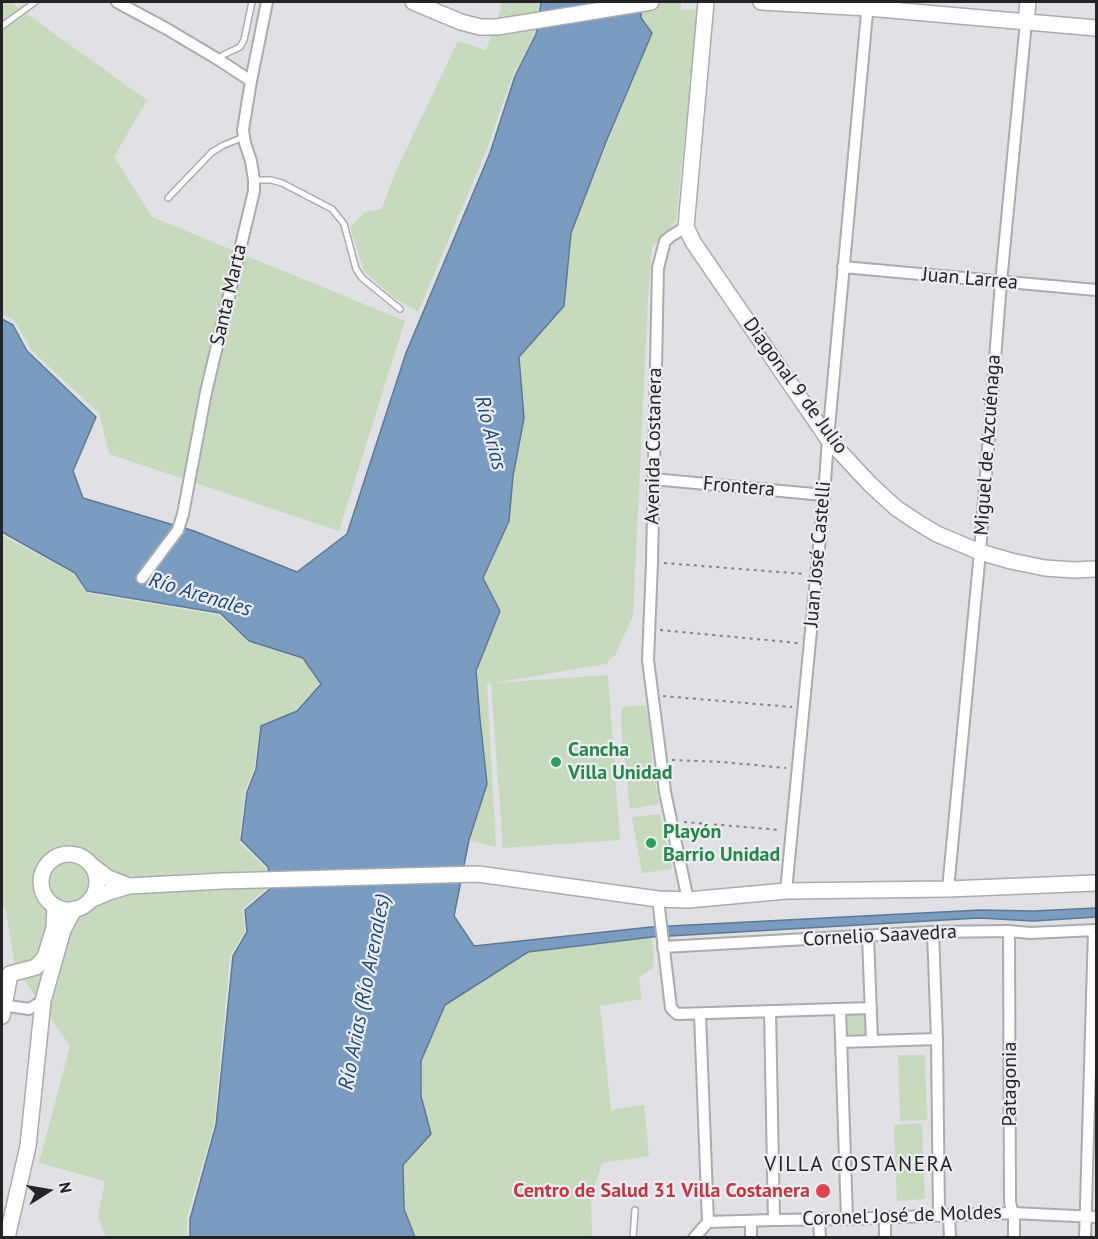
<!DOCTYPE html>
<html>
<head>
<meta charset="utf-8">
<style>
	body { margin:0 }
	#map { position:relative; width:1098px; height:1239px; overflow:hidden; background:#e0e0e5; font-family:"PT Sans",sans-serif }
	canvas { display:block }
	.frame { position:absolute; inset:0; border:3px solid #242426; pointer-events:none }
	.north { position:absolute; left:18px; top:1161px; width:60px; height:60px; -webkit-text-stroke:4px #ededf2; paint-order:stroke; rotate:79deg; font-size:16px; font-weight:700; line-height:24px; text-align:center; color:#242426 }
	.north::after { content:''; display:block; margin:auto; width:21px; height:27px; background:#242426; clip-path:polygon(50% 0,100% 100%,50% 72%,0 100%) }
</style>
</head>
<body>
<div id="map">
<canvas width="1098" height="1239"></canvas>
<div class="frame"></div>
<div class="north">N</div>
</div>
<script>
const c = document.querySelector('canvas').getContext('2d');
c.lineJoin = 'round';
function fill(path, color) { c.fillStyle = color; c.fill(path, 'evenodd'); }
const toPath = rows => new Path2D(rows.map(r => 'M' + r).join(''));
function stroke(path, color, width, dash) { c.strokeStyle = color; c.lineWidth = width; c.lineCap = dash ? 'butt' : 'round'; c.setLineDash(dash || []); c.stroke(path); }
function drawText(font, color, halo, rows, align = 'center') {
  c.font = font + ' "PT Sans",sans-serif'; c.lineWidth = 4.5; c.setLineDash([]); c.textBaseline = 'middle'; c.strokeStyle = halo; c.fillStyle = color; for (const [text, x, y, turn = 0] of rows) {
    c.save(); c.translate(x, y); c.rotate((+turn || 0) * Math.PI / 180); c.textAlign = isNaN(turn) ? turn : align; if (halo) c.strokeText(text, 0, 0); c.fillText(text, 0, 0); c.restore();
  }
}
fill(toPath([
	[2,2,10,2,147,100,114,157,152,217,405,321,339,531,109,454,99,413,31,350,15,321,2,314],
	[500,2,540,2,532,39,512,77,487,149,418,312,394,298,364,271,350,227,365,212,382,209,395,173,458,41,486,50,501,8],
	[641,2,681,2,681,10,698,10,676,221,652,247,648,299,633,615,616,654,606,664,494,683,608,675,620,840,503,848,491,683,487,684,496,847,470,841,487,784,476,671,501,611,484,578,509,521,513,476,524,418,520,357,564,307,571,233,652,33,641,17],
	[2,535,74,574,87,593,219,615,248,642,303,659,319,684,296,710,260,726,254,768,245,791,239,842,266,868,269,887,242,909,245,931,230,956,214,1125,187,1218,187,1237,106,1237,98,1217,105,1181,39,1163,70,1046,15,967,6,911,2,905],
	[645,705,651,730,652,761,659,804,630,809,624,758,621,723,622,707],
	[660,814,672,869,642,873,632,817],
	[651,937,654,953,653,968,639,977,642,999,600,1006,611,1110,644,1105,649,1156,602,1163,591,1199,592,1237,416,1237,404,1209,403,1165,431,1134,422,1096,421,1061,446,1005,528,952],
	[865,1012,867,1016,867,1035,864,1037,847,1037,846,1035,845,1016,847,1013],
	[898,1055,925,1055,927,1120,900,1121],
	[922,1123,925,1199,897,1201,894,1125]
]), '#c7dabe');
const water = toPath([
	[541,2,641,2,641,18,652,33,606,142,571,233,564,306,519,357,524,418,513,476,509,521,483,578,500,611,476,671,480,719,487,784,469,840,454,916,474,946,651,927,980,910,1033,911,1096,908,1096,917,1034,921,979,918,652,937,528,952,445,1005,421,1061,421,1096,431,1134,403,1165,404,1209,415,1237,190,1237,190,1219,216,1125,233,956,247,932,245,910,271,888,268,867,241,840,247,792,256,769,261,726,297,711,321,684,303,658,249,641,220,613,87,591,75,573,2,532,2,319,13,325,27,351,96,417,73,471,83,498,194,531,297,572,347,534,406,353,490,153,515,76,536,34,541,2]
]);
fill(water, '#7a9cc0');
stroke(water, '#607892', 1.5);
const lane = toPath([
	[2,26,35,2],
	[219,60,223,55,240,47,244,40,252,2],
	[254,180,271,180,282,183,332,209,344,224,356,269,362,278,400,309],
	[168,198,212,152,224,145,244,137],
	[633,1238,635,1210]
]);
const street = toPath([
	[117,2,167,29,219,60,251,81],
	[686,227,671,236,665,241,658,268,652,562,648,660,665,792,688,900],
	[843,267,1096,290],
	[653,479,824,495],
	[142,578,178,530,183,514,206,392,254,191,254,180,251,161,245,143,243,130,251,81,267,2],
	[948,889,980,552,1001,282,1026,22],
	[786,891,824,495,828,439,868,2],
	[658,899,671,1008,677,1014,871,1008],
	[1009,931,1010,1202,1014,1219,1014,1238],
	[933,932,937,1039,939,1216],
	[868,936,872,1041],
	[663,947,933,932,1009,931,1030,933,1096,930],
	[2,1005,29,1009,43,1001],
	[840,1009,847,1219],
	[770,1011,774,1220],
	[700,1014,708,1222],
	[841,1042,937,1039],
	[949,1215,950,1238],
	[885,1217,885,1238],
	[819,1219,820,1238],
	[751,1221,751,1238],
	[708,1222,774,1220,847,1219,1013,1213,1096,1217],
	[694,1238,708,1222],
	[1085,1238,1094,930]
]);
const secondary = toPath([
	[413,2,461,22,480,27,497,27,651,2],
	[706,2,686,227,693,242,828,439,870,484,896,508,917,522,937,534,980,552,1011,561,1045,568,1074,570,1096,569],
	[761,2,868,8,1096,28],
	[1026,22,1028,2],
	'41 882a28 28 0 1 1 56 0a28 28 0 1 1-56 0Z',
	[91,865,108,878,129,886],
	[90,900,109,892,129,886,223,881,478,874,658,899,688,900,786,891,948,889,1096,883],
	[2,1016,10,974,36,967,45,957,54,928,55,906],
	[7,1238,28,1146,43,1001,63,930,74,909]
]);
stroke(lane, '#aaabaf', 8);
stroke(street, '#aaabaf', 14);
stroke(secondary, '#aaabaf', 18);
stroke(toPath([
	[664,563,805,574],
	[660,630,798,643],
	[663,696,792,707],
	[672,760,722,762,786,768],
	[684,822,780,830]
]), '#828285', 2, [3, 4.5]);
stroke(lane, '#fff', 5);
stroke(street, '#fff', 10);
stroke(secondary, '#fff', 15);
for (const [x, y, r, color] of [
	[556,762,6,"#2e9e5b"],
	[651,843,6,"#2e9e5b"],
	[823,1191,8,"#e0444e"]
]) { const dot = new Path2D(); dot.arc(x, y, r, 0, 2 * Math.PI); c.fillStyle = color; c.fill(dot); stroke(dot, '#ededf2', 2); }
drawText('20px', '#242426', '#ededf2', [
	["Juan Larrea",970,279,5],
	["Santa Marta",229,295,-77],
	["Diagonal 9 de Julio",795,386,54],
	["Miguel de Azcuénaga",988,445,-86],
	["Avenida Costanera",654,446,-89],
	["Frontera",739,487,5],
	["Juan José Castelli",818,554,-85],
	["Cornelio Saavedra",880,936,-3],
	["Patagonia",1010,1084,-90],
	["Coronel José de Moldes",902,1216,-2]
]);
drawText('bold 20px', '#27864d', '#ededf2', [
	["Cancha",568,750],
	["Villa Unidad",568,773],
	["Playón",663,832],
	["Barrio Unidad",663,855]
], 'left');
drawText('bold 20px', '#be3a42', '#ededf2', [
	["Centro de Salud 31 Villa Costanera",810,1191]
], 'right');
drawText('italic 21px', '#194979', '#ededf2', [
	["Río Arias",490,433,76],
	["Río Arenales",200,595,17],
	["Río Arias (Río Arenales)",365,992,-79]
]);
c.letterSpacing = '1.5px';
drawText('21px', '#242426', '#ededf2', [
	["VILLA COSTANERA",859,1165]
]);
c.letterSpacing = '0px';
</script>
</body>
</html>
